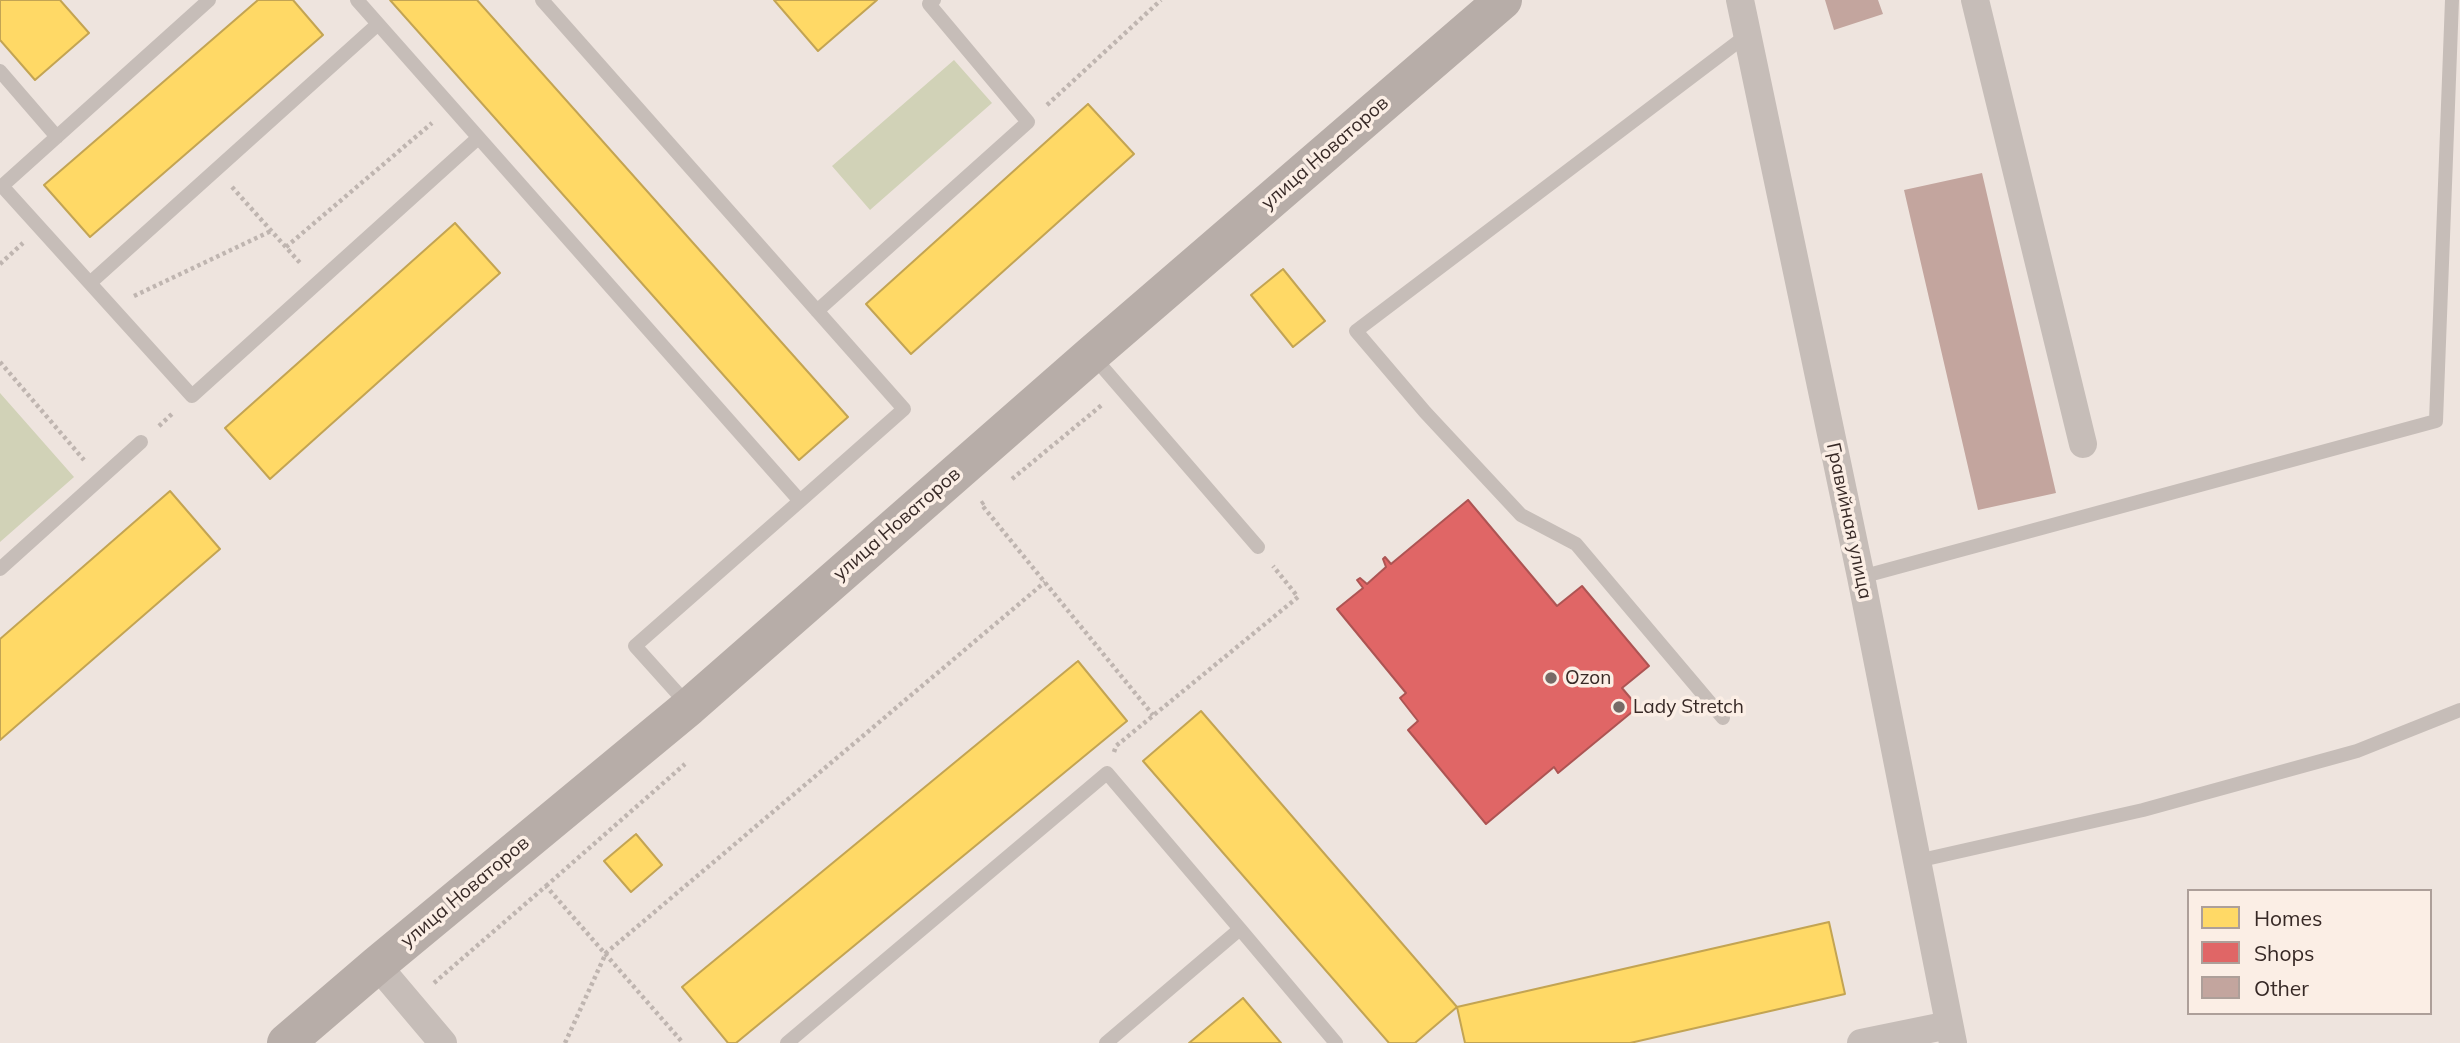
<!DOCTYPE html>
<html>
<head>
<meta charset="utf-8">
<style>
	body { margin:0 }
	#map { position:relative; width:2460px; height:1043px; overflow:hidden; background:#eee4de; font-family:Mulish,sans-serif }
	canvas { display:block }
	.legend { position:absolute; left:2187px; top:889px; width:245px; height:126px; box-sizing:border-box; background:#fbeee5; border:2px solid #ad9f99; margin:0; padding:9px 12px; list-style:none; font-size:21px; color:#372926 }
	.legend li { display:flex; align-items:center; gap:14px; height:35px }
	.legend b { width:35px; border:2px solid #ad9f99 }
</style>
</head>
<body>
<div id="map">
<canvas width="2460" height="1043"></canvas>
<ul class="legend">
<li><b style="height:19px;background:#ffd966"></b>Homes</li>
<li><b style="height:19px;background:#e06666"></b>Shops</li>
<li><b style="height:19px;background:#c3a59e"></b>Other</li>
</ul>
</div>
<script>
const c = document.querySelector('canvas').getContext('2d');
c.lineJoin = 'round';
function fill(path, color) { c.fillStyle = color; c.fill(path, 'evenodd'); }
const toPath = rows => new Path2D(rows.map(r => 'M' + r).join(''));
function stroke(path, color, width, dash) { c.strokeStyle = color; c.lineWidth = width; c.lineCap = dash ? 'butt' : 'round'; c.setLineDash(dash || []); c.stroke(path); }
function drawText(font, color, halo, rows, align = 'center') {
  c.font = font + ' Mulish,sans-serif'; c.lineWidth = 7; c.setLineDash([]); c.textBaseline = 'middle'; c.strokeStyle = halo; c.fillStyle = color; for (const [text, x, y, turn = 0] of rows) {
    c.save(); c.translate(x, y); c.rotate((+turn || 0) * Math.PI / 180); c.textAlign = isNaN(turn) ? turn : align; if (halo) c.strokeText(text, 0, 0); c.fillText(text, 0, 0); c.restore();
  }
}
fill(toPath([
	[954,60,992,103,870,210,832,166],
	[0,393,74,477,0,542]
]), '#d1d2b7');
const homes = toPath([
	[0,0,60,0,89,33,35,80,0,40,0,0],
	[258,0,293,0,323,35,90,237,44,185,258,0],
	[390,0,477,0,848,417,799,460,390,0],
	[774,0,877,0,818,51,774,0],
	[1088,104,1134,154,911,354,866,304,1088,104],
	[455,223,500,273,270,479,225,428,455,223],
	[1283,269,1325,321,1293,347,1251,295,1283,269],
	[170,491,220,549,0,740,0,639,170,491],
	[1078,661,1127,721,736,1043,728,1043,682,987,1078,661],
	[1201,711,1457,1007,1415,1043,1389,1043,1143,761,1201,711],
	[636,834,662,865,631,892,604,861,636,834],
	[1829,922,1845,994,1630,1043,1465,1043,1457,1007,1829,922],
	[1243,998,1281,1043,1189,1043,1243,998]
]);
fill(homes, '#ffd966');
stroke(homes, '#c3a453', 2);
const shops = toPath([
	[1468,500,1557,606,1582,586,1649,666,1622,688,1638,707,1558,773,1554,767,1486,824,1408,730,1418,721,1400,698,1406,693,1337,609,1363,588,1357,580,1360,578,1367,584,1386,567,1383,559,1385,557,1391,564,1468,500]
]);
fill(shops, '#e06666');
stroke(shops, '#ad5453', 2);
fill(toPath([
	[1825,0,1878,0,1883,14,1834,30],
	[1982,173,2056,493,1978,510,1904,190]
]), '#c3a59e');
stroke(toPath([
	[1047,105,1161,0],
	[232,187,301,264],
	[286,247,432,123],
	[0,264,23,243],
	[134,296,271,231],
	[0,362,84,460],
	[159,426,173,413],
	[1012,479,1103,404],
	[984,502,981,504,1153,715],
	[1114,752,1116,746,1298,597,1273,566],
	[546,886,685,764],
	[434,983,546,886,683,1043],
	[565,1043,606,953,1045,582]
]), '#bfb5b0', 4.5, [3.5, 3.5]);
stroke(toPath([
	[209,0,2,186,192,396,478,138],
	[357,0,800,501,635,646,688,705],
	[542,0,904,409,800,501],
	[0,71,57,137],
	[90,283,378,24],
	[817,311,1028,122,929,4,934,0],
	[1092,355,1258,547],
	[0,569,141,442],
	[1861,577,2436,421,2452,0],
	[1723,718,1576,544,1521,515,1425,412,1356,331,1747,35],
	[1917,861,2143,810,2357,751,2460,710],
	[787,1043,1107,773,1240,929],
	[1106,1043,1240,929,1336,1043]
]), '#c6bdb8', 14);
stroke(toPath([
	[1740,0,1861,577,1953,1043],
	[1975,0,2083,444],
	[377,965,443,1043],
	[1861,1043,1949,1025]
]), '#c6bdb8', 28);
stroke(toPath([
	[286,1043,377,965,689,707,1091,355,1503,0]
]), '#b7ada8', 38);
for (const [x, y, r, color] of [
	[1551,678,7,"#776a66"],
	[1619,707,7,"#776a66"]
]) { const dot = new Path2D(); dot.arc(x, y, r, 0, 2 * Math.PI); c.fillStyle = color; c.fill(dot); stroke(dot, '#fbeee5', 2.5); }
drawText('19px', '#372926', '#fbeee5', [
	["улица Новаторов",1325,153,-41],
	["Гравийная улица",1849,521,78],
	["улица Новаторов",897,524,-41],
	["улица Новаторов",465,892,-40]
]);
drawText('19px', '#372926', '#fbeee5', [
	["Ozon",1565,678],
	["Lady Stretch",1633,707]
], 'left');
</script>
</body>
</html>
